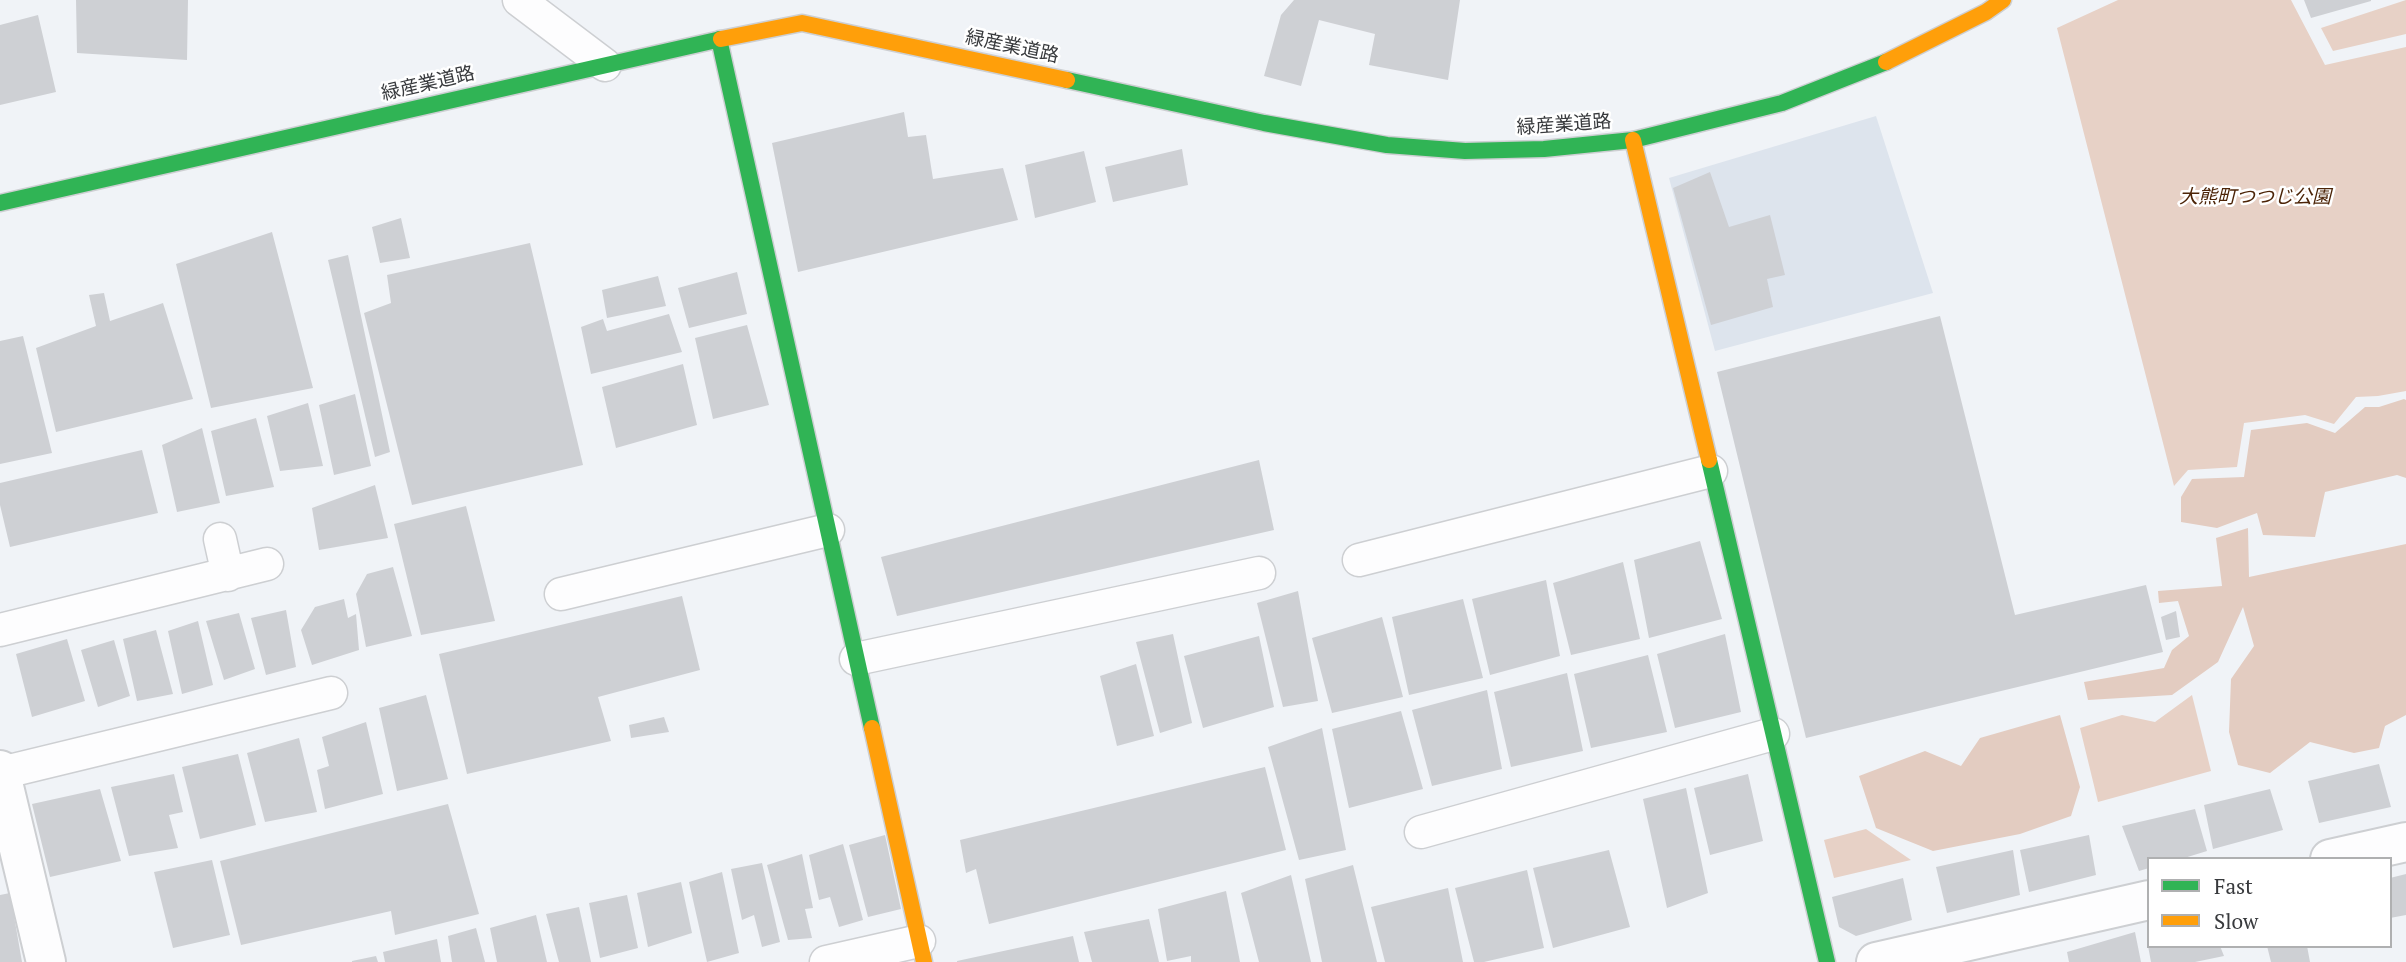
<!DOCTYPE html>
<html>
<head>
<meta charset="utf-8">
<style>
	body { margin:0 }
	#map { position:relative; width:2406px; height:962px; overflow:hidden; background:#f0f3f7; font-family:"PT Serif",serif }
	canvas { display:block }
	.legend { position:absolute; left:2147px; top:857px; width:245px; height:91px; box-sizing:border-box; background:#fff; border:2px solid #afb0b1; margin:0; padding:9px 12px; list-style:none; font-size:21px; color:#383a3d }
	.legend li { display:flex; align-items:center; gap:14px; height:35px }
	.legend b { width:35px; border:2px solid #afb0b1 }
</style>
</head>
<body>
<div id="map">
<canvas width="2406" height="962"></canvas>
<ul class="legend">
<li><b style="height:9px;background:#30b455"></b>Fast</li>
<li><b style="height:9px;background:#ff9f0a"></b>Slow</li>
</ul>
</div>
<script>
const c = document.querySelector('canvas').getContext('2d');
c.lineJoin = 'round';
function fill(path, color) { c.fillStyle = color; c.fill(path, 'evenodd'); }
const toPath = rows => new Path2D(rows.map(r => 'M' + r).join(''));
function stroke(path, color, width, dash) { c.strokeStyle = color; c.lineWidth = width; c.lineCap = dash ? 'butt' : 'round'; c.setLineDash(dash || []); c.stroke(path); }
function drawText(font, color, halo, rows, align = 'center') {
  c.font = font + ' "PT Serif","Noto Sans JP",serif'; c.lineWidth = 5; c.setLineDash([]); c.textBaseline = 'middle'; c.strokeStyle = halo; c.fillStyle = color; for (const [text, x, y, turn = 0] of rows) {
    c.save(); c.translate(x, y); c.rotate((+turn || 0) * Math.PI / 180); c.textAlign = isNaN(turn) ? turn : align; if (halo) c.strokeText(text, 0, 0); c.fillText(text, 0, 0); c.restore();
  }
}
fill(toPath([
	[1876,116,1933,293,1715,351,1669,178]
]), '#dde4ed');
fill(toPath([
	[2118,0,2291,0,2325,65,2406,47,2406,391,2378,396,2356,397,2334,424,2305,415,2244,423,2237,467,2188,470,2174,486,2057,28],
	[2406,0,2406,34,2333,51,2321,28],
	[2192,695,2211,771,2098,802,2080,728,2122,715,2155,722],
	[1866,829,1911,860,1834,878,1824,840]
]), '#e7d1c6');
fill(toPath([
	[2404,399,2406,400,2406,478,2397,475,2325,492,2315,537,2263,535,2257,513,2217,528,2181,522,2181,497,2192,479,2244,477,2251,430,2307,423,2335,433,2365,407,2379,407],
	[2248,528,2249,577,2406,544,2406,715,2385,726,2379,748,2354,753,2310,742,2270,773,2238,765,2229,732,2231,679,2254,646,2243,607,2218,662,2172,695,2088,700,2084,682,2164,668,2172,650,2189,636,2178,601,2159,603,2158,591,2222,586,2216,538],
	[2060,715,2080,787,2071,816,2020,834,1933,851,1876,828,1859,776,1925,751,1961,766,1980,738]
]), '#e3ccc1');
fill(toPath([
	[76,0,188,0,187,60,77,53],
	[1294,0,1460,0,1448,80,1369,65,1375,34,1319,20,1301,86,1264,76,1281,15],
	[2304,0,2371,0,2371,1,2311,18],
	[38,15,56,92,0,105,0,25],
	[904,112,908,137,926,135,933,179,1003,168,1018,220,798,272,772,143],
	[1182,149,1188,185,1113,202,1105,167],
	[1084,151,1096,202,1035,218,1025,165],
	[1710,172,1729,227,1770,215,1785,275,1767,279,1773,307,1711,325,1673,188],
	[401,218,410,258,380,263,372,227],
	[272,232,313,388,211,408,176,264],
	[530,243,583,465,412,505,364,313,391,303,387,275],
	[348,255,390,452,375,457,328,260],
	[737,272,747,314,689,328,678,288],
	[658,276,666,306,607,318,602,290],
	[104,293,110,321,163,303,193,399,56,432,36,348,96,326,89,295],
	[669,314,682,352,591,374,581,327,603,319,607,331],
	[1940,316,2015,615,2146,585,2163,652,1806,738,1717,372],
	[747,325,769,405,713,419,695,338],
	[23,336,52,453,0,464,0,341],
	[683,364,697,425,616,448,602,387],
	[355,394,371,466,334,475,319,405],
	[308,403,323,466,280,471,267,416],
	[256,418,274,487,226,496,211,431],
	[202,428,220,503,177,512,162,445],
	[142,450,158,513,10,547,0,505,0,483],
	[1259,460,1274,530,897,616,881,557],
	[375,485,388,538,319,550,312,508],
	[466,506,495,621,421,635,394,524],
	[1700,541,1722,619,1649,638,1634,560],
	[1623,562,1640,639,1571,655,1553,583],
	[393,567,412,636,366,647,356,594,367,574],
	[1546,580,1560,656,1490,675,1472,599],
	[1298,591,1318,701,1283,707,1257,603],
	[682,596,700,670,598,697,611,741,467,774,439,654],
	[344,599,348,618,356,614,359,650,312,665,301,630,315,607],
	[1463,599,1483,678,1409,695,1392,617],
	[286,610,296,667,266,675,251,618],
	[2176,611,2180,637,2166,640,2161,617],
	[239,613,255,669,224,680,206,621],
	[1382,617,1403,697,1332,713,1312,638],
	[198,621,213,685,182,694,168,631],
	[156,630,173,694,137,701,123,639],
	[1173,634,1192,723,1160,733,1136,642],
	[1725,634,1741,712,1675,728,1657,654],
	[1259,636,1274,707,1203,728,1184,656],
	[67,639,85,701,32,717,16,654],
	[114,640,130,696,98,707,81,650],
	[1648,655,1667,732,1591,748,1574,674],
	[1136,664,1154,736,1117,746,1100,676],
	[1567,673,1583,751,1511,767,1494,692],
	[1487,690,1502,769,1432,786,1412,710],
	[426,695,448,779,397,791,379,708],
	[1401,711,1423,789,1349,808,1332,729],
	[664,717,669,732,631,738,629,725],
	[366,722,383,794,325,809,317,770,329,766,322,737],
	[1322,728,1346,850,1299,860,1268,747],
	[299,738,317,812,265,822,247,753],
	[238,754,256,825,200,839,182,767],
	[2379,764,2391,807,2319,823,2308,781],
	[1265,767,1286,850,989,924,976,869,966,873,960,840],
	[174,774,183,812,169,815,178,848,129,856,111,787],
	[1748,774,1763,841,1710,855,1694,788],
	[1686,788,1708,893,1667,908,1643,799],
	[100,789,121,861,50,877,32,804],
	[2270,789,2283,830,2213,849,2204,805],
	[448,804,479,914,395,935,391,911,241,945,220,861],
	[2195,809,2207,851,2181,859,2149,859,2149,868,2139,871,2122,826],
	[885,835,901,909,868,917,849,845],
	[2089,835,2096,875,2029,892,2020,850],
	[843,844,863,920,839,927,830,897,819,900,809,855],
	[1609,850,1630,927,1553,948,1533,868],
	[2013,850,2020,895,1947,913,1936,867],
	[802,854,813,908,805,909,812,938,788,940,767,865],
	[212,860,230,935,173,948,154,872],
	[762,863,780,942,762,947,754,915,742,920,731,869],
	[1353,865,1377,962,1322,962,1305,879],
	[1527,870,1544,948,1484,962,1474,962,1455,888],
	[722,872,739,953,707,962,689,882],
	[2406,874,2406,915,2390,918,2390,878],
	[1291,875,1311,962,1259,962,1241,893],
	[1903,878,1912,920,1856,936,1839,927,1832,897],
	[681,882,692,933,648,947,637,893],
	[1448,888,1463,962,1385,962,1371,907],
	[1226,891,1240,962,1191,962,1191,956,1167,961,1158,909],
	[10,893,22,962,0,962,0,895],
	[627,895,638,948,600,958,589,903],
	[579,907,591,962,559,962,546,914],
	[536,915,547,962,497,962,490,928],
	[1149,919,1159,962,1092,962,1084,932],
	[476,928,485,962,452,962,448,936],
	[2135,932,2141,962,2069,962,2067,952],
	[1073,936,1079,962,957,962,957,961],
	[437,939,441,962,385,962,383,952],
	[2148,946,2220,946,2224,956,2195,962,2151,962],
	[2267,946,2307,946,2310,962,2271,962],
	[376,956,378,962,352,962,352,961]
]), '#ced0d4');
const lane = toPath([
	[519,0,605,65],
	[220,539,228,575],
	[1359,560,1711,471],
	[561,594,828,530],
	[0,630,267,564],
	[856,659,1259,573],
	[1,773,331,693],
	[1421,832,1773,734],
	[826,962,919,941]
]);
const street = toPath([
	[0,770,46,962],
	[2330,859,2406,842],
	[1876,962,2149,900]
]);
const fast = toPath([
	[719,39,872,728],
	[1067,80,1264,123,1387,145,1465,151,1544,149,1633,140,1782,103,1886,62],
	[0,203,721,39],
	[1709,460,1827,962]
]);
const slow = toPath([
	[721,39,802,23,1067,80],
	[1886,62,1986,12,2003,0],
	[1633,140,1709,460],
	[872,728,924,962]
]);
stroke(lane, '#cdcfd2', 35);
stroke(street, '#cdcfd2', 42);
stroke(fast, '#cdcfd2', 19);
stroke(slow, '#cdcfd2', 19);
stroke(lane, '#fdfdfe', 32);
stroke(street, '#fdfdfe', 38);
stroke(fast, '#30b455', 16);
stroke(slow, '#ff9f0a', 16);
drawText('19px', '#383a3d', '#fff', [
	["緑産業道路",1012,47,12],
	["緑産業道路",428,84,-13],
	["緑産業道路",1564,125,-4]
]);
drawText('italic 19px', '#4c2407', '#fff', [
	["大熊町つつじ公園",2255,198]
]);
</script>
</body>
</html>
